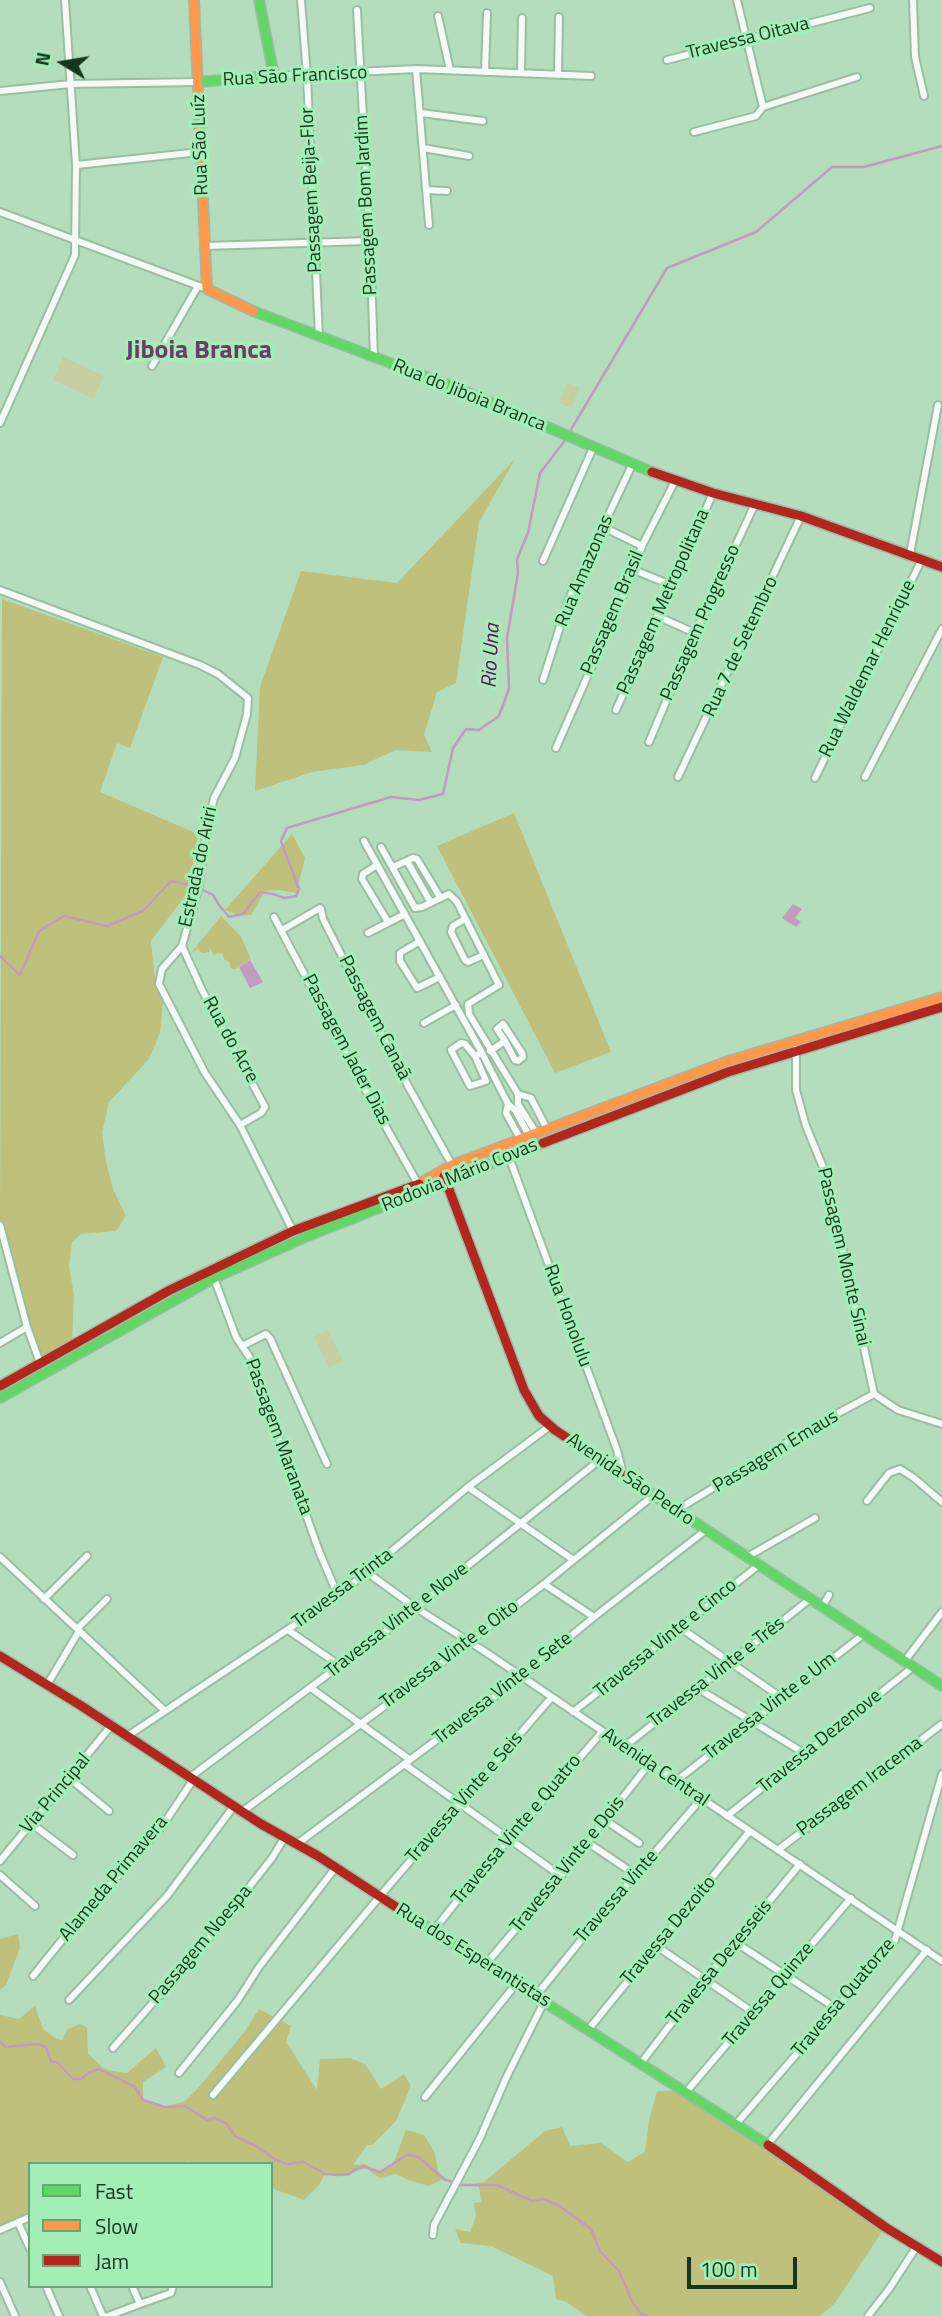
<!DOCTYPE html>
<html>
<head>
<meta charset="utf-8">
<style>
	body { margin:0 }
	#map { position:relative; width:942px; height:2316px; overflow:hidden; background:#b4ddbe; font-family:"Titillium Web",sans-serif }
	canvas { display:block }
	.legend { position:absolute; left:28px; top:2162px; width:245px; height:126px; box-sizing:border-box; background:#a3eeb6; border:2px solid #6ba47a; margin:0; padding:9px 12px; list-style:none; font-size:21px; color:#173620 }
	.legend li { display:flex; align-items:center; gap:14px; height:35px }
	.legend b { width:35px; border:2px solid #6ba47a }
	.north { position:absolute; left:28px; top:28px; width:70px; height:70px; -webkit-text-stroke:5px #a3eeb6; paint-order:stroke; rotate:281deg; font-size:19px; font-weight:700; line-height:28px; text-align:center; color:#173620 }
	.north::after { content:''; display:block; margin:auto; width:24px; height:32px; background:#173620; clip-path:polygon(50% 0,100% 100%,50% 72%,0 100%) }
	.scale { position:absolute; left:687px; top:2257px; width:110px; height:32px; box-sizing:border-box; border:4px solid #173620; border-top:0; padding-left:9px; font-size:21px; line-height:24px; white-space:nowrap; color:#173620; -webkit-text-stroke:5px #a3eeb6; paint-order:stroke }
</style>
</head>
<body>
<div id="map">
<canvas width="942" height="2316"></canvas>
<ul class="legend">
<li><b style="height:9px;background:#63d668"></b>Fast</li>
<li><b style="height:9px;background:#ff974d"></b>Slow</li>
<li><b style="height:9px;background:#b3261e"></b>Jam</li>
</ul>
<div class="north">N</div>
<div class="scale">100 m</div>
</div>
<script>
const c = document.querySelector('canvas').getContext('2d');
c.lineJoin = 'round';
function fill(path, color) { c.fillStyle = color; c.fill(path, 'evenodd'); }
const toPath = rows => new Path2D(rows.map(r => 'M' + r).join(''));
function stroke(path, color, width, dash) { c.strokeStyle = color; c.lineWidth = width; c.lineCap = dash ? 'butt' : 'round'; c.setLineDash(dash || []); c.stroke(path); }
function drawText(font, color, halo, rows, align = 'center') {
  c.font = font + ' "Titillium Web",sans-serif'; c.lineWidth = 6; c.setLineDash([]); c.textBaseline = 'middle'; c.strokeStyle = halo; c.fillStyle = color; for (const [text, x, y, turn = 0] of rows) {
    c.save(); c.translate(x, y); c.rotate((+turn || 0) * Math.PI / 180); c.textAlign = isNaN(turn) ? turn : align; if (halo) c.strokeText(text, 0, 0); c.fillText(text, 0, 0); c.restore();
  }
}
fill(toPath([
	[63,357,104,376,94,399,53,380],
	[567,383,579,387,572,408,559,403],
	[328,1330,343,1361,329,1368,314,1337]
]), '#c7cfa2');
fill(toPath([
	[515,459,479,522,456,683,437,692,424,735,432,752,396,750,363,765,312,772,255,791,260,687,301,571,397,583],
	[2,599,163,657,130,748,117,743,100,792,198,834,188,892,151,941,156,987,163,1001,160,1033,149,1059,109,1102,102,1132,106,1162,113,1189,126,1216,116,1231,81,1234,72,1242,69,1266,74,1295,72,1341,41,1357,0,1229],
	[514,813,611,1052,555,1073,437,846],
	[292,834,305,858,296,893,279,890,265,891,251,915,238,915,225,910],
	[221,916,241,937,251,959,235,969,230,968,230,963,224,959,223,954,219,953,214,955,209,947,210,952,202,953,198,949,191,953],
	[18,1934,20,1948,6,1985,0,1990,0,1939],
	[35,2006,43,2029,55,2038,62,2040,68,2029,80,2024,87,2027,88,2054,102,2067,112,2071,127,2073,156,2048,166,2067,143,2082,143,2100,165,2107,185,2101,199,2087,245,2031,259,2009,291,2026,286,2042,317,2090,320,2059,350,2058,365,2064,381,2089,404,2074,411,2086,396,2121,372,2145,367,2145,353,2165,365,2164,380,2172,393,2164,406,2130,424,2135,435,2153,438,2171,445,2178,429,2186,408,2180,396,2174,379,2178,365,2167,349,2174,325,2174,319,2185,304,2200,271,2188,271,2164,199,2164,187,2161,182,2164,30,2164,30,2217,0,2227,0,2015,19,2019],
	[657,2091,680,2091,885,2227,835,2303,820,2316,587,2316,566,2302,556,2299,553,2276,491,2246,461,2243,455,2229,470,2232,476,2216,474,2203,481,2202,479,2187,473,2184,484,2182,545,2131,562,2127,570,2146,601,2143,628,2162,645,2152,649,2120]
]), '#bec07c');
fill(toPath([
	[793,904,802,909,795,918,801,922,796,927,782,918],
	[250,960,263,982,250,988,239,967]
]), '#c29bbe');
stroke(toPath([
	[569,433,667,268,756,232,832,167,864,167,942,146],
	[0,956,20,975,39,931,64,916,107,926,143,911,171,881,195,886,213,895,219,905,229,917,243,914,260,892,273,894,284,898,296,896,299,889,281,841,287,828,391,797,419,800,443,794,453,748,466,729,479,730,499,716,509,689,507,638,518,573,517,559,528,533,540,473,566,439],
	[0,2042,5,2047,38,2044,46,2047,51,2061,58,2063,73,2079,81,2079,88,2073,99,2069,135,2087,143,2100,165,2107,185,2106,207,2120,214,2118,226,2123,235,2136,256,2146,276,2160,287,2164,304,2162,325,2174,339,2175,349,2174,356,2169,365,2167,380,2172,407,2155,417,2156,444,2179,455,2183,462,2185,497,2185,532,2201,543,2199,558,2205,591,2229,600,2251,619,2271,633,2303,640,2313,647,2316]
]), '#c29bbe', 2.5);
const street = toPath([
	[301,0,307,76,319,337],
	[737,0,763,107],
	[913,0,915,57,924,96],
	[357,10,370,241,374,358],
	[438,16,450,70],
	[667,60,870,8],
	[416,69,429,225],
	[485,72,487,13],
	[521,72,522,18],
	[558,74,559,17],
	[274,76,416,69,591,76],
	[0,91,71,84,198,82],
	[763,107,857,77],
	[421,113,483,121],
	[694,132,756,116,763,107],
	[423,148,469,156],
	[76,165,200,152],
	[426,190,447,191],
	[0,212,207,289],
	[204,246,370,241],
	[152,366,198,286],
	[0,423,75,255,76,165,65,0],
	[603,527,642,546],
	[910,554,938,405],
	[543,561,593,448],
	[634,570,671,585],
	[0,590,200,665,218,674,248,698,247,714,235,758,214,798,208,824,198,890,182,946,162,969,159,984,205,1073,240,1125,293,1231],
	[657,616,695,633],
	[543,680,568,601,632,465],
	[616,710,713,493],
	[649,742,695,633,754,506],
	[556,748,634,570,642,546,676,479],
	[678,777,801,516],
	[865,777,942,629],
	[815,778,922,559],
	[364,841,482,1053,508,1104,515,1110,530,1137],
	[381,847,415,908,422,907,449,894,457,902,499,985,468,1004,469,1014,518,1094,518,1104,537,1134],
	[407,861,431,903],
	[377,865,363,874,362,879,388,922],
	[393,867,413,858,417,859,440,897],
	[274,917,367,1093,418,1184],
	[465,919,453,926,451,932,465,960,468,962,484,955],
	[282,930,320,908,321,909,323,919,407,1084,452,1165],
	[368,933,405,914],
	[420,941,400,953,400,961,417,988,440,977],
	[182,946,202,990,265,1107,261,1113,240,1125],
	[424,1023,456,1005],
	[796,1049,796,1090,806,1126,827,1177,874,1394],
	[490,1051,505,1041,515,1060,518,1061,523,1057,522,1053,503,1024,497,1029,505,1041],
	[475,1056,486,1081,470,1086,451,1050,461,1043,465,1044,475,1056,482,1053],
	[518,1094,531,1098,547,1129],
	[508,1104,506,1113,521,1140],
	[509,1157,617,1450,623,1474],
	[0,1225,27,1327,40,1363],
	[214,1278,236,1337,250,1358,319,1551,338,1596],
	[0,1343,27,1327],
	[242,1346,266,1334,270,1338,327,1464],
	[874,1394,898,1410,942,1424],
	[468,1487,572,1559],
	[867,1501,889,1473,900,1469,914,1478,942,1502],
	[677,1510,814,1426,874,1394],
	[0,1557,164,1710],
	[747,1557,815,1518],
	[368,1573,416,1608,484,1651,942,1961],
	[544,1584,594,1617],
	[44,1599,87,1556],
	[822,1607,829,1595],
	[679,1627,782,1698],
	[77,1629,107,1599],
	[288,1630,339,1665],
	[904,1662,942,1612],
	[47,1685,79,1631],
	[311,1688,409,1759],
	[697,1688,804,1753],
	[573,1712,759,1565],
	[126,1737,338,1596,468,1487,550,1426],
	[624,1747,810,1599],
	[404,1764,561,1876],
	[69,1778,109,1811],
	[189,1778,390,1628,601,1459],
	[676,1781,864,1634],
	[243,1811,405,1691,544,1584,654,1495],
	[727,1816,913,1667],
	[605,1820,639,1843],
	[32,1824,73,1855],
	[587,1842,636,1875],
	[297,1844,521,1677,594,1617,706,1530],
	[778,1850,942,1724],
	[0,1861,110,1727],
	[0,1875,35,1906],
	[434,1930,472,1882,602,1732],
	[735,1942,837,2009],
	[655,1945,754,2013],
	[485,1965,561,1876,649,1764],
	[33,1976,75,1924,163,1825,193,1780],
	[535,1997,607,1908,701,1799],
	[69,2000,167,1896,234,1806],
	[588,2030,749,1832],
	[113,2048,202,1947,272,1858,285,1837],
	[641,2063,706,1978,800,1864],
	[179,2073,238,2000,259,1967,336,1867],
	[687,2091,851,1898],
	[213,2095,392,1882,551,1698],
	[425,2097,516,1984],
	[737,2123,895,1940,942,1774],
	[772,2139,927,1950],
	[18,2222,30,2249],
	[0,2230,30,2217],
	[433,2235,434,2225,480,2138,507,2076,544,2002],
	[0,2282,15,2316],
	[46,2286,59,2316],
	[90,2286,103,2316],
	[140,2304,171,2293,173,2286],
	[108,2316,140,2304,132,2286],
	[868,2316,889,2289,917,2246]
]);
const fast = toPath([
	[198,82,274,76,259,0],
	[253,311,459,389,652,472],
	[0,1398,214,1278,303,1238,543,1143],
	[631,1480,942,1686],
	[419,1922,768,2145]
]);
const slow = toPath([
	[194,0,207,289,253,311],
	[419,1184,452,1165,725,1062,942,997]
]);
const jam = toPath([
	[652,472,713,493,801,516,942,567],
	[543,1143,728,1072,942,1007],
	[444,1176,524,1390,539,1416,555,1430,631,1480],
	[0,1386,170,1290,293,1231,419,1184],
	[0,1656,80,1705,261,1824,318,1856,419,1922],
	[768,2145,885,2227,942,2262]
]);
stroke(street, '#9cbca4', 10);
stroke(fast, '#9cbca4', 12);
stroke(slow, '#9cbca4', 12);
stroke(jam, '#9cbca4', 12);
stroke(street, '#f4faf5', 6);
stroke(fast, '#63d668', 9);
stroke(slow, '#ff974d', 9);
stroke(jam, '#b3261e', 9);
drawText('19px', '#173620', '#a3eeb6', [
	["Travessa Oitava",748,39,-14],
	["Rua São Francisco",295,77,-3],
	["Rua São Luíz",201,145,-92],
	["Passagem Beija-Flor",312,190,-93],
	["Passagem Bom Jardim",367,205,-93],
	["Rua do Jiboia Branca",469,396,22],
	["Rua Amazonas",585,571,-67],
	["Passagem Metropolitana",664,602,-66],
	["Passagem Brasil",613,613,-67],
	["Passagem Progresso",701,623,-66],
	["Rua 7 de Setembro",741,647,-65],
	["Rua Waldemar Henrique",868,669,-64],
	["Estrada do Ariri",199,867,-78],
	["Passagem Canaã",374,1018,63],
	["Rua do Acre",230,1040,61],
	["Passagem Jader Dias",346,1050,62],
	["Rodovia Mário Covas",460,1176,-22],
	["Passagem Monte Sinai",843,1257,77],
	["Rua Honolulu",567,1316,70],
	["Passagem Maranata",278,1437,70],
	["Passagem Emaus",776,1452,-31],
	["Avenida São Pedro",630,1480,34],
	["Travessa Trinta",343,1589,-37],
	["Travessa Vinte e Nove",397,1621,-38],
	["Travessa Vinte e Cinco",666,1639,-39],
	["Travessa Vinte e Oito",450,1655,-37],
	["Travessa Vinte e Três",717,1673,-38],
	["Travessa Vinte e Sete",503,1689,-38],
	["Travessa Vinte e Um",770,1707,-38],
	["Travessa Dezenove",820,1742,-39],
	["Avenida Central",655,1768,34],
	["Passagem Iracema",860,1787,-37],
	["Via Principal",56,1794,-50],
	["Travessa Vinte e Seis",465,1798,-49],
	["Travessa Vinte e Quatro",517,1830,-50],
	["Travessa Vinte e Dois",568,1865,-51],
	["Alameda Primavera",114,1879,-50],
	["Travessa Vinte",617,1897,-49],
	["Travessa Dezoito",669,1931,-50],
	["Passagem Noespa",201,1945,-50],
	["Rua dos Esperantistas",473,1956,32],
	["Travessa Dezesseis",720,1963,-51],
	["Travessa Quinze",769,1995,-50],
	["Travessa Quatorze",844,1998,-50]
]);
drawText('italic 21px', '#660b5f', '#a3eeb6', [
	["Rio Una",492,656,-87]
]);
drawText('bold 26px', '#703a69', '#a3eeb6', [
	["Jiboia Branca",199,352]
]);
</script>
</body>
</html>
